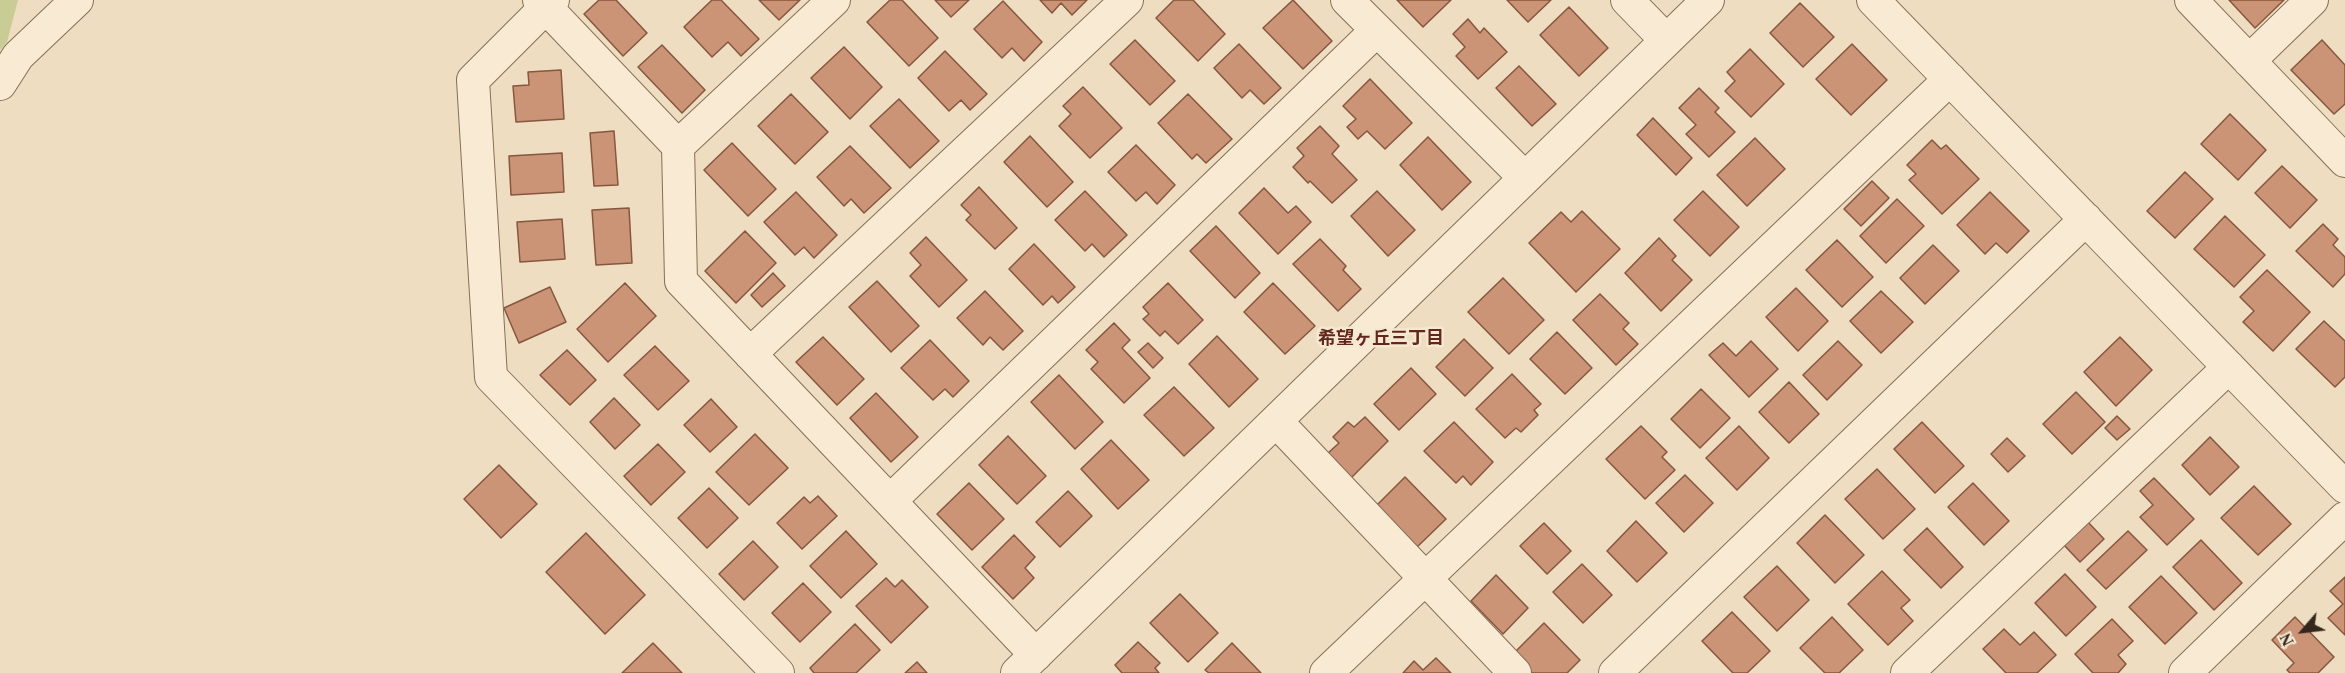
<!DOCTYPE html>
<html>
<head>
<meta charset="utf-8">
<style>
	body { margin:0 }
	#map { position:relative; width:2345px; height:673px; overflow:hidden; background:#eeddc0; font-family:"Times New Roman",serif }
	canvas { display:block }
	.north { position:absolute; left:2273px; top:601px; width:60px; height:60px; -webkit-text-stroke:4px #f5e8d0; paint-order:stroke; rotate:242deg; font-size:16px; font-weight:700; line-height:24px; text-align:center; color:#36271d }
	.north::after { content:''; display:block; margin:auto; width:21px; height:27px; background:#36271d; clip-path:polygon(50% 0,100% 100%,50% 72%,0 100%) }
</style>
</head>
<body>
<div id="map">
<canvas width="2345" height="673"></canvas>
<div class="north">N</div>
</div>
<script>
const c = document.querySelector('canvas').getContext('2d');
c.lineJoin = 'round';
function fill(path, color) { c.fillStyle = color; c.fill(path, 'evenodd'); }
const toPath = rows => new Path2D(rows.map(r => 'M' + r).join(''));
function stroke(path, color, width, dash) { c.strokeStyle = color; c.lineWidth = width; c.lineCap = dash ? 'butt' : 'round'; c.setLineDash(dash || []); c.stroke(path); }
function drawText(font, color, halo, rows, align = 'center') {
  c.font = font + ' "Times New Roman","Noto Sans JP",serif'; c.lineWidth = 5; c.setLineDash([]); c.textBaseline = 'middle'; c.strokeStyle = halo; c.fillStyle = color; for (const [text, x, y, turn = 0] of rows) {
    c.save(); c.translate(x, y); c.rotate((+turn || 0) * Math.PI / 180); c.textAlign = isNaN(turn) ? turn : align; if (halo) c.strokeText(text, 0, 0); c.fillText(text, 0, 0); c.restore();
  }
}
fill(toPath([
	[0,0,18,0,7,42,0,50]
]), '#c9cc94');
const building = toPath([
	[599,0,616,0,647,33,623,56,584,14,599,0],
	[712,0,721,0,759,39,741,56,728,42,712,57,684,27,712,0],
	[759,0,800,0,779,20,759,0],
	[890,0,902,0,938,38,909,66,867,22,890,0],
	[935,0,969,0,951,17,935,0],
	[1040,0,1087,0,1072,15,1061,3,1052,13,1040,0],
	[1174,0,1193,0,1225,34,1198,61,1156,18,1174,0],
	[1293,0,1332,41,1303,69,1263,28,1293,0],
	[1397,0,1451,0,1423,27,1397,0],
	[1507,0,1551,0,1528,22,1507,0],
	[2229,0,2284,0,2255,28,2229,0],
	[1003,1,1042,42,1024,61,1012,48,1002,58,974,29,1003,1],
	[1800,3,1834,37,1803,67,1770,33,1800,3],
	[1569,7,1608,48,1579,76,1540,35,1569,7],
	[1468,19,1480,33,1484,28,1507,52,1478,79,1456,56,1465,47,1453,34,1468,19],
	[1135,40,1175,81,1150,105,1110,64,1135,40],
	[2322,40,2345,65,2345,104,2334,114,2291,70,2322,40],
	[1239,44,1281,88,1264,104,1250,90,1242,98,1214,68,1239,44],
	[1852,44,1887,80,1851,115,1816,79,1852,44],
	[662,45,705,90,682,113,638,67,662,45],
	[844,47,882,87,850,119,811,78,844,47],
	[1750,49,1784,84,1751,117,1725,91,1735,81,1727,72,1750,49],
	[945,51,987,94,970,110,961,100,949,111,918,78,945,51],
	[1519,66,1556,104,1532,126,1496,88,1519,66],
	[561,70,564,119,516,122,513,86,529,85,528,72,561,70],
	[1370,79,1412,123,1385,149,1367,131,1358,139,1347,127,1356,119,1343,106,1370,79],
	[1083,87,1122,128,1090,158,1059,126,1071,114,1063,106,1083,87],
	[1699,88,1719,108,1715,112,1735,132,1709,157,1686,134,1696,125,1679,108,1699,88],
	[791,94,828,132,795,164,758,126,791,94],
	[1188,94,1232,139,1206,163,1197,154,1192,159,1158,123,1188,94],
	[899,99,939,141,910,168,870,126,899,99],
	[2230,114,2266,150,2238,180,2201,144,2230,114],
	[1653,118,1692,158,1676,175,1637,135,1653,118],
	[1320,126,1339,146,1332,154,1357,180,1332,203,1310,181,1308,183,1293,167,1304,156,1297,148,1320,126],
	[614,131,618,185,594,186,590,133,614,131],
	[1030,136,1073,182,1047,207,1004,162,1030,136],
	[1428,137,1471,182,1442,210,1400,165,1428,137],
	[1755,138,1785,169,1747,206,1717,175,1755,138],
	[1932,140,1941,149,1946,145,1979,179,1942,214,1909,180,1916,174,1907,165,1932,140],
	[732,143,776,189,748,216,704,170,732,143],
	[1136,145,1175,185,1157,204,1146,192,1136,201,1108,172,1136,145],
	[850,146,891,188,864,213,851,199,844,206,817,177,850,146],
	[562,153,564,192,511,195,509,156,562,153],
	[2282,166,2317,200,2290,228,2255,193,2282,166],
	[2185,172,2213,199,2175,238,2147,211,2185,172],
	[1872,181,1889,198,1861,226,1844,209,1872,181],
	[979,187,1017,228,995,249,966,220,971,215,961,205,979,187],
	[1264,188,1288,213,1296,206,1311,222,1278,254,1239,213,1264,188],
	[1085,191,1127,235,1104,257,1092,244,1085,251,1055,220,1085,191],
	[1377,191,1415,230,1388,256,1351,216,1377,191],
	[1703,191,1739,227,1710,256,1674,220,1703,191],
	[796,192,837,235,814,258,804,247,795,255,764,222,796,192],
	[1990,192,2029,231,2007,253,1996,243,1985,254,1957,225,1990,192],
	[1897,199,1924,226,1886,263,1860,236,1897,199],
	[629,208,632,263,596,265,592,210,629,208],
	[1582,211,1620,249,1576,292,1529,243,1561,212,1571,222,1582,211],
	[2225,216,2265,255,2234,287,2194,249,2225,216],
	[562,219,565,259,520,262,517,222,562,219],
	[2323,224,2338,239,2333,245,2345,257,2345,274,2333,287,2296,251,2323,224],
	[1216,226,1260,273,1235,298,1190,251,1216,226],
	[745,231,776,263,736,303,705,271,745,231],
	[926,237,967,280,939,307,910,276,921,265,910,253,926,237],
	[1659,238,1676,256,1672,260,1692,280,1661,311,1625,273,1659,238],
	[1320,239,1346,266,1343,270,1361,289,1338,311,1293,264,1320,239],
	[1837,240,1873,277,1842,307,1806,270,1837,240],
	[1034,244,1075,287,1058,303,1052,296,1043,305,1009,269,1034,244],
	[1933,245,1959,271,1925,304,1900,278,1933,245],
	[2267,270,2310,312,2273,351,2243,322,2254,311,2240,297,2267,270],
	[773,273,785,286,762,307,751,295,773,273],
	[1503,278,1544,320,1509,354,1468,312,1503,278],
	[877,281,919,326,891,352,849,307,877,281],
	[625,283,656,316,608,362,577,329,625,283],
	[1168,283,1203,320,1178,344,1165,331,1160,336,1143,319,1149,314,1143,307,1168,283],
	[1273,283,1315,326,1285,354,1244,312,1273,283],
	[550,287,566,322,519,343,504,308,550,287],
	[1796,288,1828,321,1798,351,1766,317,1796,288],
	[985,291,1023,331,1003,350,990,337,983,345,957,318,985,291],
	[1881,291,1913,322,1881,353,1850,321,1881,291],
	[1600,294,1629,323,1623,329,1638,344,1616,365,1573,320,1600,294],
	[2324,321,2345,341,2345,377,2335,387,2296,349,2324,321],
	[1114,323,1130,340,1122,348,1150,378,1124,403,1091,369,1098,362,1086,350,1114,323],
	[1557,332,1592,368,1565,394,1530,359,1557,332],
	[1217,336,1258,379,1229,407,1189,364,1217,336],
	[823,337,864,379,837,405,796,362,823,337],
	[2120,337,2152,370,2116,406,2084,372,2120,337],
	[1464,339,1493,368,1465,396,1436,367,1464,339],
	[930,340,969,381,953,397,945,389,933,400,901,368,930,340],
	[1751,341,1778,369,1749,397,1709,355,1723,343,1736,356,1751,341],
	[1838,341,1862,365,1827,400,1803,375,1838,341],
	[1148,343,1163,358,1153,368,1138,352,1148,343],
	[655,346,689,381,658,410,624,375,655,346],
	[567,350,596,380,570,405,540,375,567,350],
	[1411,368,1436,394,1399,430,1374,404,1411,368],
	[1512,374,1541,404,1534,410,1538,415,1521,432,1516,428,1505,438,1476,409,1512,374],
	[1059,375,1103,422,1075,449,1031,402,1059,375],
	[1789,382,1819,414,1789,443,1759,412,1789,382],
	[1174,387,1214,428,1184,456,1144,415,1174,387],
	[1701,389,1730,418,1700,448,1671,419,1701,389],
	[2076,392,2105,422,2072,454,2043,424,2076,392],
	[876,393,918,437,891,462,850,418,876,393],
	[614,398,640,425,615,449,590,422,614,398],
	[711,399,737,427,710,452,684,425,711,399],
	[2117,416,2130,429,2117,440,2105,428,2117,416],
	[1365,417,1388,441,1351,478,1327,454,1339,443,1333,437,1348,422,1354,427,1365,417],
	[1454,422,1493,462,1471,485,1463,476,1456,483,1424,451,1454,422],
	[1922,422,1964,466,1935,493,1894,449,1922,422],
	[1641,426,1667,452,1662,457,1675,470,1645,499,1606,459,1641,426],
	[1739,426,1769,458,1737,490,1706,458,1739,426],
	[755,434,788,468,749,505,716,472,755,434],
	[1008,436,1046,476,1017,504,979,465,1008,436],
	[2210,437,2239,467,2210,495,2182,465,2210,437],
	[2007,438,2025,456,2008,472,1991,454,2007,438],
	[1111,440,1149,480,1118,509,1081,469,1111,440],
	[658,444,685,472,651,505,624,476,658,444],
	[499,465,537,504,501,538,464,499,499,465],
	[1877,469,1915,509,1883,539,1845,499,1877,469],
	[1685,475,1713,503,1684,532,1656,503,1685,475],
	[1405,477,1446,519,1415,549,1375,507,1405,477],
	[2154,478,2194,519,2167,545,2140,517,2153,505,2140,491,2154,478],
	[969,483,1004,519,972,550,937,514,969,483],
	[1973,483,2009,521,1984,545,1948,507,1973,483],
	[2254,486,2291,524,2258,555,2221,518,2254,486],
	[709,488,738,518,707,548,678,518,709,488],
	[1068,491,1092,516,1060,547,1036,522,1068,491],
	[818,496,837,516,802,549,777,523,804,497,810,503,818,496],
	[1825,515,1864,555,1835,583,1797,543,1825,515],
	[1636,521,1667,553,1637,582,1607,551,1636,521],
	[2087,521,2104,539,2080,562,2063,544,2087,521],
	[1544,523,1571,551,1547,574,1520,546,1544,523],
	[1927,528,1963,567,1941,588,1904,550,1927,528],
	[846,531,877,564,841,598,810,566,846,531],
	[2128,531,2147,550,2106,589,2087,570,2128,531],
	[586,533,645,595,605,634,546,572,586,533],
	[1014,535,1035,557,1025,568,1034,578,1013,599,982,567,1014,535],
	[2201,540,2242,583,2214,610,2173,567,2201,540],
	[753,541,778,567,744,600,719,574,753,541],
	[1582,564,1612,595,1583,623,1553,592,1582,564],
	[1777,566,1809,600,1777,631,1744,597,1777,566],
	[1882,571,1910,600,1901,608,1913,621,1888,645,1848,604,1882,571],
	[2065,574,2096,607,2066,636,2035,603,2065,574],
	[1496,575,1528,608,1503,634,1471,601,1496,575],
	[2161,576,2197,613,2165,644,2129,607,2161,576],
	[2345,577,2345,635,2328,618,2343,604,2330,591,2345,577],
	[886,578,895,587,902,580,928,607,891,643,856,606,886,578],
	[803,583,831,612,800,642,772,613,803,583],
	[1180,594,1218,633,1188,662,1150,623,1180,594],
	[1732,612,1770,651,1747,673,1733,673,1702,641,1732,612],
	[1832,617,1863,650,1839,673,1825,673,1800,648,1832,617],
	[2295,617,2334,657,2318,673,2290,673,2287,670,2294,663,2272,640,2295,617],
	[2112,619,2133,641,2118,655,2126,664,2118,673,2093,673,2075,654,2112,619],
	[1544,623,1580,660,1567,673,1532,673,1513,654,1544,623],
	[855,624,880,650,856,673,814,673,810,668,855,624],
	[2004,629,2020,645,2034,632,2056,655,2037,673,2006,673,1983,649,2004,629],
	[1138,642,1160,663,1155,668,1159,673,1122,673,1115,665,1138,642],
	[653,643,682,673,622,673,653,643],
	[1232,643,1261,673,1209,673,1205,670,1232,643],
	[1436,658,1451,673,1403,673,1414,661,1423,670,1436,658],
	[917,662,927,673,905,673,917,662]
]);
fill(building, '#cc9476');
stroke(building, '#86563e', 1.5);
const street = toPath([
	[539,0,678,146,681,281,1036,655],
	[553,0,473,80,491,377,778,673],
	[1347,0,1525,178],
	[1627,0,1666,40],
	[1873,0,2345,487],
	[2191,0,2345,161],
	[2249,61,2312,0],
	[0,84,18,56,77,0],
	[678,146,834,0],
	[750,354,1127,0],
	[1276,421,1515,673],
	[890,501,1377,30],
	[1017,673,1708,0],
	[1326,673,1950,79],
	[1615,673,2086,219],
	[1907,673,2229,367],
	[2185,673,2345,518]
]);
stroke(street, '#876e58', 34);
stroke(street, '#f9ebd3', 32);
drawText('bold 18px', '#63261c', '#f5e8d0', [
	["希望ヶ丘三丁目",1381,339]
]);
</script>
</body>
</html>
